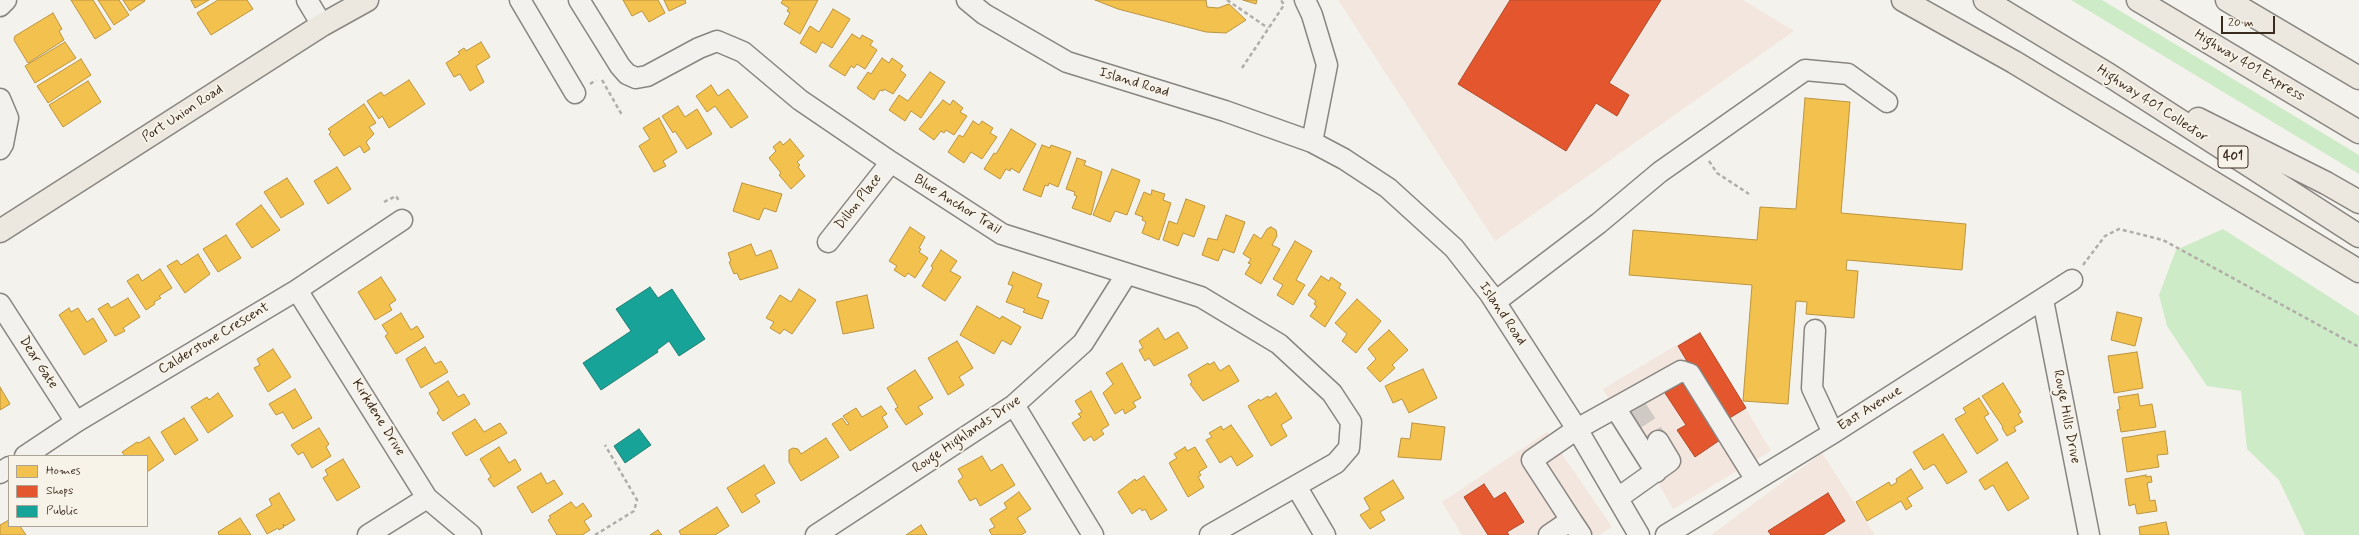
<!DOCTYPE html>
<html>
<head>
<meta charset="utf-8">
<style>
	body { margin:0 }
	#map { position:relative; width:2359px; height:535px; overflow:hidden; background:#f4f2ec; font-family:Mynerve,sans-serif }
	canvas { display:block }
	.legend { position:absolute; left:8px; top:455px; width:140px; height:72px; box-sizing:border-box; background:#f7f3e8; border:1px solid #aca397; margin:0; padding:5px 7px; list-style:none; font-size:12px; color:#3b2a1e }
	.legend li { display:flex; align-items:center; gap:8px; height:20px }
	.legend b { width:20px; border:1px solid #aca397 }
	.scale { position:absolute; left:2221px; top:16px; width:54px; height:18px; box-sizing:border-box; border:2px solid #3b2a1e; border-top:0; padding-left:5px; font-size:12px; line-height:14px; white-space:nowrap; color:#3b2a1e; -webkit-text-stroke:3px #f7f3e8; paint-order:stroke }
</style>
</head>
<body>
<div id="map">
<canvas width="2359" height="535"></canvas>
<ul class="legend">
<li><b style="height:11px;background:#f2c14e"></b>Homes</li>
<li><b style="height:11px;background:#e4572e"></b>Shops</li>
<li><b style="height:11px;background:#17a398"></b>Public</li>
</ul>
<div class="scale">20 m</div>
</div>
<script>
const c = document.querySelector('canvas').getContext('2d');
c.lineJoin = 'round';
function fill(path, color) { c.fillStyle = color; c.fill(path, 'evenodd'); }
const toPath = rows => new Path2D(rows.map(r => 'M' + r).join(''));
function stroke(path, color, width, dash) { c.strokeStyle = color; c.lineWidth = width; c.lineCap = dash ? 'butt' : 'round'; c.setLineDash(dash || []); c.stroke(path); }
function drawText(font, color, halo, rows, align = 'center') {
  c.font = font + ' Mynerve,sans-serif'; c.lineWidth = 4; c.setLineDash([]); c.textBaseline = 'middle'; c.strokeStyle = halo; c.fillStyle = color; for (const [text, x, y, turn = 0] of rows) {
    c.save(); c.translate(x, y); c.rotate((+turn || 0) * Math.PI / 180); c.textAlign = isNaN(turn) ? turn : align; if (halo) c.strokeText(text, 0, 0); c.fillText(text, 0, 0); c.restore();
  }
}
fill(toPath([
	[1338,0,1743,0,1794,31,1495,241],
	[1700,331,1771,451,1673,509,1603,389],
	[1547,432,1612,527,1600,535,1462,535,1442,502],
	[1822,453,1875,535,1711,535]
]), '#f2e6de');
fill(toPath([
	[2071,0,2102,0,2359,155,2359,174],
	[2223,229,2359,316,2359,535,2305,535,2279,480,2247,449,2241,391,2207,386,2167,326,2159,295,2176,250]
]), '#ceebc7');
const homes = toPath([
	[71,0,93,0,111,29,95,39,71,0],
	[98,0,119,0,129,15,114,25,98,0],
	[123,0,144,0,145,1,130,11,123,0],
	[191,0,209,0,195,8,191,0],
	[218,0,247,0,253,9,211,35,197,13,218,0],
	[623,0,658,0,665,13,649,22,642,11,632,16,623,0],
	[664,0,685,0,686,3,669,11,664,0],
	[783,0,818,0,800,34,784,24,790,13,787,11,789,8,781,3,783,0],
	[1095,0,1206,0,1207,7,1218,8,1229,4,1246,20,1226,33,1206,32,1118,9,1095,0],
	[1243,0,1257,0,1256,4,1243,0],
	[833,9,850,19,832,48,822,42,816,53,800,43,810,26,819,32,833,9],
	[53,13,62,29,59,31,64,40,28,63,14,40,15,36,53,13],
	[852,34,860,39,862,35,873,41,870,45,877,50,865,69,857,64,854,68,851,66,845,76,829,66,852,34],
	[65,42,76,58,35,83,25,66,65,42],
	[481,42,490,57,476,66,484,82,470,91,460,74,454,77,446,63,460,54,458,52,464,48,466,51,481,42],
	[882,58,889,63,892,58,903,66,900,70,906,75,893,94,884,89,883,91,880,90,874,100,857,88,868,72,871,74,882,58],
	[81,59,91,75,48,103,37,86,81,59],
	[930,72,945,82,921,118,911,111,905,121,889,110,899,95,908,101,930,72],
	[409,80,425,104,389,128,382,116,379,119,367,101,381,92,384,96,409,80],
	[88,81,101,102,63,127,49,105,88,81],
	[711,85,718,96,728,89,748,117,731,128,715,106,707,112,696,96,711,85],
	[1805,98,1850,102,1841,213,1966,224,1962,270,1847,260,1846,270,1858,271,1854,318,1806,314,1807,302,1796,301,1788,404,1743,401,1752,285,1629,275,1633,230,1757,240,1760,207,1796,209,1805,98],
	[943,100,950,105,953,100,963,108,960,112,967,116,954,135,946,130,944,133,941,131,934,140,919,129,943,100],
	[364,104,376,123,369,127,374,134,366,142,370,149,364,153,360,146,344,156,329,134,331,132,328,129,364,104],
	[678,106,685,117,697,109,712,134,687,149,675,131,673,133,662,116,678,106],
	[659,118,677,152,663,161,666,166,654,172,639,146,650,139,643,128,659,118],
	[973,121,979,125,982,121,993,128,990,133,997,137,982,159,971,152,964,163,948,152,959,135,963,137,973,121],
	[1011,129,1036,144,1019,173,1011,168,1010,171,1006,169,1000,179,984,169,994,153,996,154,1011,129],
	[790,139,804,156,797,162,800,165,798,167,805,176,791,189,779,175,781,173,769,158,776,151,773,147,780,141,783,145,790,139],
	[1042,145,1050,148,1051,145,1071,152,1058,187,1049,183,1048,186,1045,185,1041,197,1023,190,1042,145],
	[1077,158,1086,161,1084,165,1102,172,1091,215,1072,208,1077,196,1074,195,1075,192,1066,189,1077,158],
	[337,167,351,189,328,204,314,181,337,167],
	[1112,169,1140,180,1127,215,1115,211,1110,222,1093,215,1112,169],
	[287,178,304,204,281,218,264,192,287,178],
	[742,183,782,194,776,212,764,208,759,220,733,211,742,183],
	[1152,190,1165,194,1163,200,1171,203,1159,240,1142,233,1146,222,1142,220,1143,217,1135,214,1144,192,1151,195,1152,190],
	[1186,199,1205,206,1194,237,1183,233,1178,246,1163,240,1169,221,1177,224,1186,199],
	[261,205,280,230,252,248,236,224,261,205],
	[1226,215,1245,222,1234,253,1223,249,1218,261,1202,255,1208,238,1217,240,1226,215],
	[910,227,925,237,919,248,921,249,919,252,928,258,915,278,908,273,905,277,894,270,897,266,889,261,910,227],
	[1271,227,1276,230,1277,236,1272,245,1280,249,1261,284,1245,274,1251,264,1248,263,1251,259,1243,254,1254,234,1261,239,1267,229,1271,227],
	[226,235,241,258,218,272,203,249,226,235],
	[1295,241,1312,251,1296,280,1305,285,1293,305,1277,295,1283,285,1273,279,1295,241],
	[751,244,756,256,771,250,778,268,740,280,737,273,734,274,729,262,731,261,728,253,751,244],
	[941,250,957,261,950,271,961,277,945,301,922,286,933,268,931,266,941,250],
	[198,254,210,274,185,293,167,266,177,260,181,265,198,254],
	[160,269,172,288,159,296,161,298,154,302,155,304,146,310,127,281,138,274,142,281,160,269],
	[1013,272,1042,284,1037,297,1049,301,1042,319,1023,312,1025,309,1006,302,1013,286,1008,284,1013,272],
	[1321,276,1329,281,1331,277,1341,284,1339,288,1346,293,1325,327,1310,316,1317,306,1314,304,1316,301,1308,295,1321,276],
	[381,277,396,300,389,305,392,310,375,320,358,292,381,277],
	[799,289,816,300,792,334,784,329,780,334,770,328,774,322,766,318,780,295,791,302,799,289],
	[867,295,874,328,843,334,836,302,867,295],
	[128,298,140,317,123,328,125,331,115,336,98,309,108,303,111,308,128,298],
	[1357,299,1381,321,1356,353,1342,341,1347,334,1335,323,1357,299],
	[977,306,1000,319,1002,316,1021,327,1011,345,1002,340,994,354,960,335,977,306],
	[69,308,71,312,78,308,87,322,93,318,107,341,84,355,59,315,69,308],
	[2117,312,2142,318,2135,346,2111,340,2117,312],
	[401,313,411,330,417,326,424,337,396,354,385,336,388,334,382,325,401,313],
	[1158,328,1165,340,1178,332,1188,348,1154,366,1149,358,1145,361,1139,350,1143,348,1139,341,1158,328],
	[1389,330,1408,350,1392,365,1395,368,1380,382,1367,368,1376,359,1368,349,1389,330],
	[957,341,973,368,959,377,964,385,948,395,928,358,957,341],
	[425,347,435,364,441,361,448,372,421,388,406,359,425,347],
	[273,349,291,377,268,392,254,368,260,365,257,359,273,349],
	[2137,352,2143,388,2114,393,2108,356,2137,352],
	[1214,362,1220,371,1229,365,1239,381,1203,401,1190,384,1192,382,1188,375,1208,363,1209,365,1214,362],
	[1122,363,1141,398,1133,402,1136,407,1125,414,1123,409,1115,414,1103,393,1113,384,1106,373,1122,363],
	[1423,369,1437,398,1409,413,1402,399,1393,403,1385,386,1423,369],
	[915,370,933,398,918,407,923,414,906,425,895,409,898,407,887,388,915,370],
	[448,381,458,397,464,394,470,404,443,421,437,413,439,410,429,393,448,381],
	[2003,383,2021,412,2018,414,2023,422,2014,427,2016,431,2007,436,2002,428,2003,427,1982,396,2003,383],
	[0,387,10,404,0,410,0,387],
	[295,389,312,418,293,429,283,412,276,415,269,404,295,389],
	[1091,391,1109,425,1101,430,1104,434,1094,441,1091,436,1084,441,1072,423,1081,417,1078,414,1082,412,1075,401,1091,391],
	[218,393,233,416,208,433,191,407,207,397,209,400,218,393],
	[1276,393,1292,418,1281,425,1287,436,1271,446,1248,406,1259,399,1260,401,1268,396,1269,398,1276,393],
	[2138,394,2140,406,2152,404,2156,427,2121,432,2117,410,2120,409,2118,397,2138,394],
	[1979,398,1989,414,1984,417,1998,440,1977,454,1955,419,1966,413,1963,408,1979,398],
	[881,406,887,414,882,417,888,427,850,451,832,424,842,418,847,425,849,424,843,416,856,408,862,417,881,406],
	[184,418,198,440,175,455,161,432,184,418],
	[475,419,484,432,500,423,507,433,466,456,452,433,475,419],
	[1412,423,1445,427,1441,460,1398,457,1401,438,1410,439,1412,423],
	[1231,425,1253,456,1237,466,1231,456,1220,463,1206,440,1212,437,1209,433,1221,426,1223,430,1231,425],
	[319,428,329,444,326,447,331,456,312,468,303,452,298,455,291,445,319,428],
	[2165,431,2168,454,2157,455,2159,467,2127,472,2122,438,2165,431],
	[1943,434,1967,472,1947,484,1934,464,1924,470,1913,452,1943,434],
	[149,437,164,460,147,472,147,456,125,456,122,452,137,442,139,443,149,437],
	[826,438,839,457,801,481,789,462,789,450,793,448,798,449,801,454,826,438],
	[499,447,509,463,515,459,521,470,494,487,488,479,491,477,480,459,499,447],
	[1185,447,1187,451,1195,447,1207,467,1199,472,1201,475,1198,477,1204,487,1188,497,1169,463,1177,458,1174,454,1185,447],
	[982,456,991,471,1002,464,1015,485,980,506,976,498,970,501,958,481,963,477,958,469,982,456],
	[343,459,360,487,337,501,323,478,328,475,325,470,343,459],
	[2007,462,2029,498,2008,511,1993,485,1985,490,1979,480,2007,462],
	[764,465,775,483,755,495,760,502,742,513,727,488,764,465],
	[1911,469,1923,488,1907,498,1912,506,1906,510,1901,501,1867,521,1856,502,1889,482,1891,486,1897,482,1896,479,1911,469],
	[541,473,547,484,554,480,563,494,532,513,517,487,541,473],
	[2146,475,2146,477,2151,476,2152,482,2147,483,2150,501,2155,500,2157,511,2137,514,2135,504,2129,506,2125,479,2146,475],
	[1144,476,1167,510,1151,520,1145,509,1142,511,1140,508,1132,514,1118,492,1135,479,1136,481,1144,476],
	[1393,480,1404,498,1380,512,1385,520,1370,529,1360,515,1370,509,1364,498,1393,480],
	[1019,492,1031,509,1017,518,1026,532,1021,535,992,535,989,530,995,527,990,519,1007,508,1004,503,1019,492],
	[279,493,295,520,285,526,283,524,284,527,279,530,278,528,267,534,256,515,272,505,269,499,279,493],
	[571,502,576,508,583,503,592,516,584,521,590,530,582,535,557,535,548,520,551,518,549,516,571,502],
	[717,507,729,526,715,535,681,535,679,531,717,507],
	[240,518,251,535,219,535,218,532,240,518],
	[9,520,9,526,20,526,26,535,0,535,0,525,9,520],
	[2166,522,2169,535,2140,535,2139,527,2166,522],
	[921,525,927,535,906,535,921,525],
	[658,530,662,535,650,535,658,530]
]);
fill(homes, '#f2c14e');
stroke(homes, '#bb9440', 1);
const shops = toPath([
	[1510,0,1661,0,1609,83,1629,95,1617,116,1596,103,1566,151,1458,84,1510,0],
	[1700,333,1746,408,1723,422,1678,346,1700,333],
	[1682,382,1720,440,1695,457,1677,430,1686,425,1665,393,1682,382],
	[1484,484,1494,499,1505,492,1524,522,1507,532,1509,535,1488,535,1464,497,1484,484],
	[1828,493,1845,521,1823,535,1771,535,1768,531,1828,493]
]);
fill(shops, '#e4572e');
stroke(shops, '#b14a29', 1);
const public = toPath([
	[650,287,658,298,672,289,705,339,679,356,669,341,657,350,658,352,601,390,583,363,631,331,616,309,650,287],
	[639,429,651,445,625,463,614,446,639,429]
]);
fill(public, '#17a398');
stroke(public, '#227f73', 1);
stroke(toPath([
	[1636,407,1658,441]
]), '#cfcac3', 20, [20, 10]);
const minor = toPath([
	[307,0,322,25],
	[520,0,575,93],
	[579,0,620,66,627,74,636,78,647,76,699,48,717,41,743,52,800,100,891,162,1002,234,1201,297,1279,344,1332,393,1351,422,1349,448,1336,463,1210,535],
	[967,0,984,14,1067,62,1225,111,1312,142,1344,159,1388,188,1454,248,1490,294,1577,429,1639,535],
	[1305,0,1312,15,1327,65,1312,142],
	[0,6,6,0],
	[0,99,8,118,3,144,0,149],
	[828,242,891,162],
	[297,290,427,498,471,535],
	[2043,300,2089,535],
	[1495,302,1599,223,1660,172,1805,70,1848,74,1887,102],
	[0,304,76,422],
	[1815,330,1812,388,1833,433],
	[1014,405,1093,535],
	[1616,409,1656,472],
	[25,456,76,422,297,290,402,220],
	[0,473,9,467],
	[1296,486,1325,535],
	[1618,498,1670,461,1658,441],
	[1571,520,1532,460,1577,429,1681,371,1690,374,1756,480],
	[368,535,427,498],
	[816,535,1014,405,1083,343,1126,275],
	[1549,535,1571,520,1581,535],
	[1666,535,1833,433,2072,280]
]);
const major = toPath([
	[0,231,322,25,367,0]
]);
const highway = toPath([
	[1903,0,2014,62,2359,271],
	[1985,0,2109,75,2359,236],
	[2138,0,2359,132],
	[2227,0,2359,78],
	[2198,119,2326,183,2359,202]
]);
stroke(minor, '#898580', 23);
stroke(major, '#898580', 25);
stroke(highway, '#898580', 25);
stroke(toPath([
	[1227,0,1268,28],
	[1242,68,1284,5,1281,0],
	[602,80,622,115],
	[590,84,596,80],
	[1709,161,1717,173,1749,194],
	[384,202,396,196,399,201],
	[2083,265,2105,236,2119,229,2163,240,2359,347],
	[595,535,634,511,637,500,605,445]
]), '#b1aeaa', 2.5, [4, 3]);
stroke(minor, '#f2f1ed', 20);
stroke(major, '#ece8df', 22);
stroke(highway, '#ece8df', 22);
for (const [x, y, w] of [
	[2233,157,30]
]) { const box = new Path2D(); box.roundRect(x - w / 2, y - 11, w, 22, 3); c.fillStyle = '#f7f3e8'; c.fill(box); stroke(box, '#3b2a1e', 1); }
drawText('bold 13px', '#3b2a1e', null, [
	["401",2233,157]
]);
drawText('14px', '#3b2a1e', '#f7f3e8', [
	["Highway 401 Express",2249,66,31],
	["Island Road",1134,83,17],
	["Highway 401 Collector",2152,104,33],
	["Port Union Road",183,114,-33],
	["Dillon Place",859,202,-52],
	["Blue Anchor Trail",957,205,32],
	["Island Road",1502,314,56],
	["Calderstone Crescent",214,339,-31],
	["Dear Gate",38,363,57],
	["East Avenue",1870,409,-32],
	["Rouge Hills Drive",2066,417,79],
	["Kirkdene Drive",378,418,58],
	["Rouge Highlands Drive",967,435,-34]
]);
</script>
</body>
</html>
